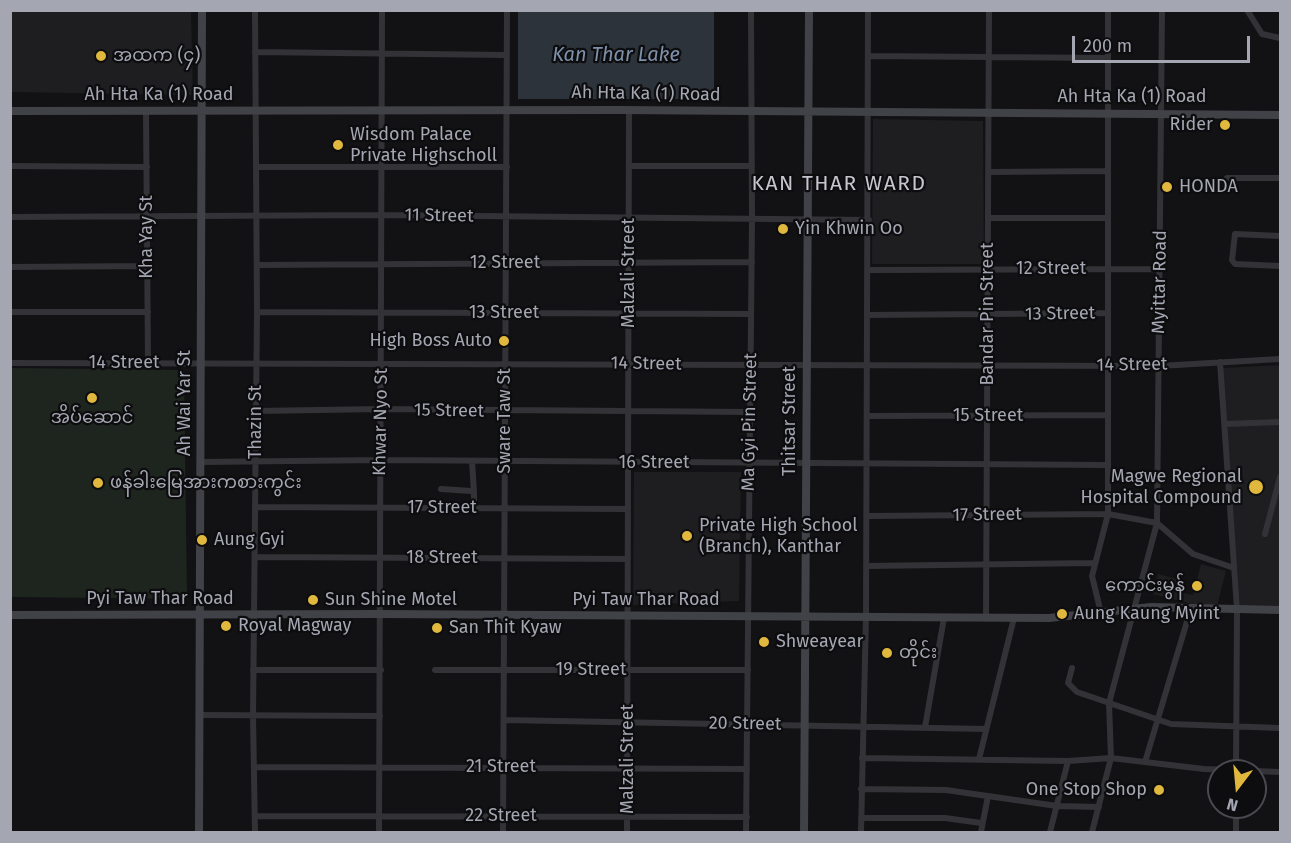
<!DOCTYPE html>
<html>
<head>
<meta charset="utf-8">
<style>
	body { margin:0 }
	#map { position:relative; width:1291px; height:843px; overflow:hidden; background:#121113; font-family:"Fira Sans",sans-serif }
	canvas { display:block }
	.frame { position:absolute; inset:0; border:12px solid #a4a7b2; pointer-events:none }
	.north { position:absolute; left:1207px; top:759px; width:60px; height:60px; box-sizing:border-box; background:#0d0c0e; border:2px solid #494a50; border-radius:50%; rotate:196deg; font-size:16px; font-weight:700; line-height:24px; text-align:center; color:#a4a7b2 }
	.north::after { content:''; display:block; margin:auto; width:21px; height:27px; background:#dfb83d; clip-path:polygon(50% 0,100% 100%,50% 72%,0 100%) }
	.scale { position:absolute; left:1072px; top:36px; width:178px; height:27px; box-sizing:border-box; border:3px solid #a4a7b2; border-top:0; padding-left:8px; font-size:18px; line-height:21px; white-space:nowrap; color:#a4a7b2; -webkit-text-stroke:4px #0d0c0e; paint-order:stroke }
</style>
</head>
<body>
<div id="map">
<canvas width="1291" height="843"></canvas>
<div class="frame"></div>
<div class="north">N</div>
<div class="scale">200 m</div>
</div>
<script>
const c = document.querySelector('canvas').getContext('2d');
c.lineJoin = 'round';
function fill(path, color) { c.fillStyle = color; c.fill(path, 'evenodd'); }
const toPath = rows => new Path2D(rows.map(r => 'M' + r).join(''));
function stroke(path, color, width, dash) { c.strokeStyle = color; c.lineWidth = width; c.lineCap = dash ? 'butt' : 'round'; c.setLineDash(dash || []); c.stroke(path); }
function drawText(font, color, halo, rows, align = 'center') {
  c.font = font + ' "Fira Sans","Noto Sans Myanmar",sans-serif'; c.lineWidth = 4.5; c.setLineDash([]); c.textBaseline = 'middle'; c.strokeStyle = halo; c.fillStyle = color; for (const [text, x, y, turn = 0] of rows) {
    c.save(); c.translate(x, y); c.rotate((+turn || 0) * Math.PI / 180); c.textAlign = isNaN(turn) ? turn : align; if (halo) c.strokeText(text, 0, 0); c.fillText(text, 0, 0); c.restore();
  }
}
fill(toPath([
	[11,11,191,11,193,95,11,92],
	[873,119,983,121,984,264,872,264],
	[1280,365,1280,606,1240,606,1222,368],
	[634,472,741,472,739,601,633,605],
	[1201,564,1226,571,1216,610,1153,594,1158,574,1177,579,1174,591,1193,595]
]), '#1e1d20');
fill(toPath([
	[11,368,184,370,187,599,11,597]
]), '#1e251f');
fill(toPath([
	[518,11,714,11,714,99,518,99]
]), '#2c333a');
stroke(toPath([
	[1247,10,1262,34,1280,38],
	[255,52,506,55],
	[869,56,1108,58],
	[146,112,148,363],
	[10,166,147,167],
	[629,166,752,166],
	[257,167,507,167],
	[989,172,1108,171],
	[1227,178,1280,178],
	[10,217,380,215,869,220],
	[989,218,1108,218],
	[1280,236,1235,234,1232,260,1235,264,1280,266],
	[257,265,752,262],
	[10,267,148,266],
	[868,270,1161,269],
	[10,312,148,312],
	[257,312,751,314],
	[867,315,1108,313],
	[1220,362,1237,609,1236,771],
	[10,363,1159,366,1280,359],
	[256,411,381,409,750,412],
	[868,416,1108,415],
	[1225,424,1280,422],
	[472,461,474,493],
	[201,462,381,460,1107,465],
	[441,489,471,491,474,493,474,508],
	[255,507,628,509],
	[867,516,1108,514,1157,523,1193,554,1234,568],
	[1265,534,1280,477],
	[256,557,628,559],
	[866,566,1094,563],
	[1101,613,1092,576,1108,514,1108,10],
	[986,618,989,10],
	[1072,668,1068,683,1077,692,1171,724,1280,728],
	[253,670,381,670],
	[435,670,748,670],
	[200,715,380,716],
	[504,720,986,729],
	[925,727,944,618],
	[862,758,1068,761,1111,758,1204,769,1280,772],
	[979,759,1014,618],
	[1145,762,1191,608],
	[255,767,747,769],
	[861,789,946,790,1057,806,1099,807],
	[1236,807,1236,832],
	[255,816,747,817],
	[861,818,945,818,981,823],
	[255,832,253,716,257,312,255,10],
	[379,832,382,10],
	[503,832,507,10],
	[627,832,629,110],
	[746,832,752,219,751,10],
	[861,832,866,617,868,10],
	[981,832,988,796],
	[1050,832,1068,761],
	[1092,832,1111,758,1109,703,1157,523,1162,10]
]), '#333337', 6);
stroke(toPath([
	[10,111,619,110,1280,115],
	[10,615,380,614,1049,618,1151,607,1280,610],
	[199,832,202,10],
	[804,832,809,10]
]), '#414247', 8);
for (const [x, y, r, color] of [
	[101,56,6,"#dfb83d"],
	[1225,125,6,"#dfb83d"],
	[338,145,6,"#dfb83d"],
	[1167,187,6,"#dfb83d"],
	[783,229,6,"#dfb83d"],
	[504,341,6,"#dfb83d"],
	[92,398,6,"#dfb83d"],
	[98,483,6,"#dfb83d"],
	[1256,487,8,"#dfb83d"],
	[687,536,6,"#dfb83d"],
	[202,540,6,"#dfb83d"],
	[1197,586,6,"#dfb83d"],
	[313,600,6,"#dfb83d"],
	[1062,614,6,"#dfb83d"],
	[226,626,6,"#dfb83d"],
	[437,628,6,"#dfb83d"],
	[764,642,6,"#dfb83d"],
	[887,653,6,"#dfb83d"],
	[1159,790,6,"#dfb83d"]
]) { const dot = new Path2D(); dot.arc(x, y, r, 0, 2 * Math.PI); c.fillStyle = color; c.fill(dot); stroke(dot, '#0d0c0e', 2); }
drawText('18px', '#a4a7b2', '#0d0c0e', [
	["အထက (၄)",113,56],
	["Rider",1213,125,"right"],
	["Wisdom Palace",350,135],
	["Private Highscholl",350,156],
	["HONDA",1179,187],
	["Yin Khwin Oo",795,229],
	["High Boss Auto",492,341,"right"],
	["အိပ်ဆောင်",92,418,"center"],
	["Magwe Regional",1242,477,"right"],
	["Hospital Compound",1242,498,"right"],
	["ဖန်ခါးမြေအားကစားကွင်း",110,483],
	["Private High School",699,526],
	["(Branch), Kanthar",699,547],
	["Aung Gyi",214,540],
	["ကောင်းမွန်",1185,586,"right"],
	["Sun Shine Motel",325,600],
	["Aung Kaung Myint",1074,614],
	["Royal Magway",238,626],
	["San Thit Kyaw",449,628],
	["Shweayear",776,642],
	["တိုင်း",899,653],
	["One Stop Shop",1147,790,"right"]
], 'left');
drawText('18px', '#a4a7b2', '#0d0c0e', [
	["Ah Hta Ka (1) Road",646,94,1],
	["Ah Hta Ka (1) Road",159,95],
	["Ah Hta Ka (1) Road",1132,97],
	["11 Street",439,216,1],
	["Kha Yay St",147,237,-90],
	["12 Street",505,263],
	["12 Street",1051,269],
	["Malzali Street",629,273,-90],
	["Myittar Road",1160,282,-89],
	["13 Street",504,313],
	["Bandar Pin Street",988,314,-90],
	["13 Street",1060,314,-1],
	["14 Street",124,363],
	["14 Street",646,364,1],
	["14 Street",1132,365,-1],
	["Ah Wai Yar St",185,403,-90],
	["15 Street",449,411,1],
	["15 Street",988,416],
	["Sware Taw St",505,421,-90],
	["Thitsar Street",790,421,-90],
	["Thazin St",256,422,-90],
	["Khwar Nyo St",381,422,-89],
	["Ma Gyi Pin Street",750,422,-89],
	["16 Street",654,463],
	["17 Street",442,508],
	["17 Street",987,515,-1],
	["18 Street",442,558],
	["Pyi Taw Thar Road",160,599],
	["Pyi Taw Thar Road",646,600],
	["19 Street",591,670],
	["20 Street",745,724,1],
	["Malzali Street",628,759,-90],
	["21 Street",501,767],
	["22 Street",501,816]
]);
drawText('italic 20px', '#7e91aa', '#0d0c0e', [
	["Kan Thar Lake",616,55]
]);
c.letterSpacing = '1.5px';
drawText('21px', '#c5c6ce', '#0d0c0e', [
	["KAN THAR WARD",839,184]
]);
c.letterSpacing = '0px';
</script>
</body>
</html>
